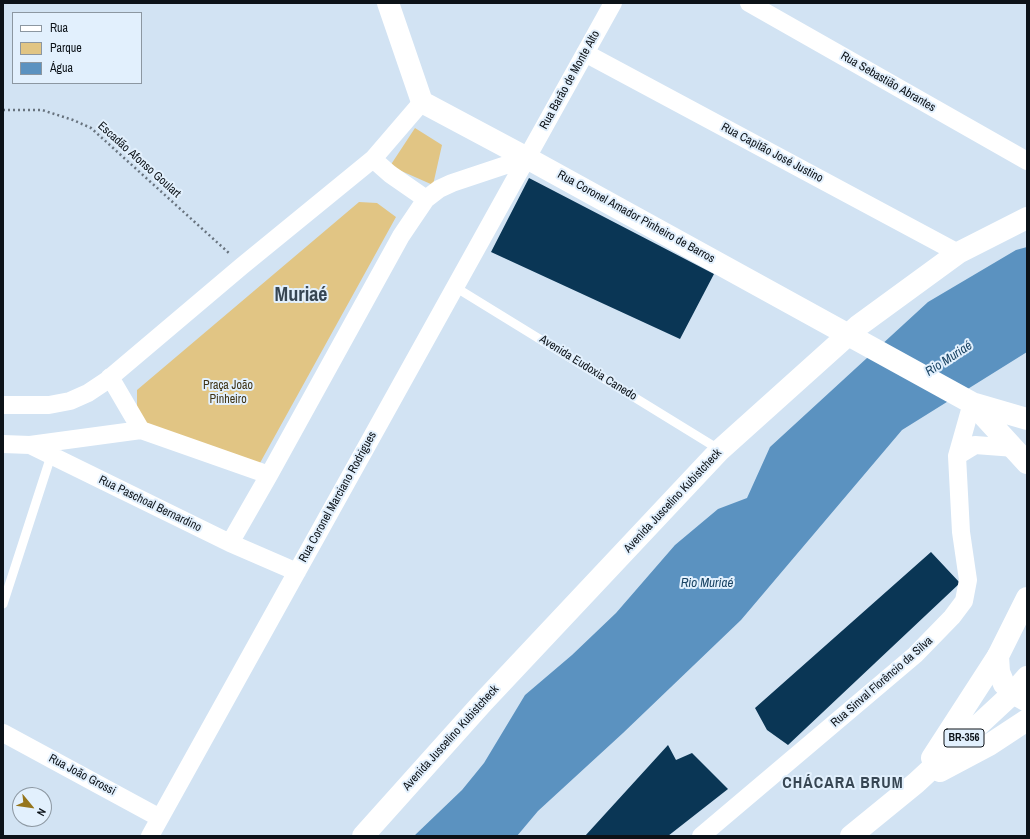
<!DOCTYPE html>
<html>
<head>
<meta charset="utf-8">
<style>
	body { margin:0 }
	#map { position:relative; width:1030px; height:839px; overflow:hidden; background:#d2e3f3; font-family:"Archivo Narrow",sans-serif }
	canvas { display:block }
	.frame { position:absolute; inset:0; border:4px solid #0c1218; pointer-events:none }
	.legend { position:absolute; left:12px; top:12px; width:130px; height:72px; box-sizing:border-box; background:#e2f0fd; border:1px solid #8c97a1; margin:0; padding:5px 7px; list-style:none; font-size:12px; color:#0c1218 }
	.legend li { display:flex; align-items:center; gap:8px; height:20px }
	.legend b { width:20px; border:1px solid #8c97a1 }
	.north { position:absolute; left:12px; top:787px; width:40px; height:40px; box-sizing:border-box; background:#e2f0fd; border:1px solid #8c97a1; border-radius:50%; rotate:119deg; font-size:11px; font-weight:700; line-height:16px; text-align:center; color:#0c1218 }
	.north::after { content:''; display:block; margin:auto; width:14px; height:18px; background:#95751c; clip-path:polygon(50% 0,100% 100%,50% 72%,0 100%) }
</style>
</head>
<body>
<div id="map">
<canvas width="1030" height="839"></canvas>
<div class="frame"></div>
<ul class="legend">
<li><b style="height:5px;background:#fff"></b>Rua</li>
<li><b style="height:11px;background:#e1c584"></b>Parque</li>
<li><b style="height:11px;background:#5b92c0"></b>Água</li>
</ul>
<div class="north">N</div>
</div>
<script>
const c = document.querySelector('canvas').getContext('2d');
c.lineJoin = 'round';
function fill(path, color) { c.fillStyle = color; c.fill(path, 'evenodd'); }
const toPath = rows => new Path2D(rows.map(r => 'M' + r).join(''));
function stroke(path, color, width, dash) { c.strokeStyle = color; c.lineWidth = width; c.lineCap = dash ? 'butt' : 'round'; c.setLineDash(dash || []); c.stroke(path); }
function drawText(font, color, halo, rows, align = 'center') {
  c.font = font + ' "Archivo Narrow",sans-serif'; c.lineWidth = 4; c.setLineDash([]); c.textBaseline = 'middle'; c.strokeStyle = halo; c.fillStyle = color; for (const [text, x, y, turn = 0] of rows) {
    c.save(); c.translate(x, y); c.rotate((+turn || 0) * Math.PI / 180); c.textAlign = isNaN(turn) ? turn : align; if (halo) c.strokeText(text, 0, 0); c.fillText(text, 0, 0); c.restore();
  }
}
fill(toPath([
	[415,128,442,145,433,185,390,166],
	[359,202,377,203,396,217,255,472,152,428,137,416,137,390]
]), '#e1c584');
fill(toPath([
	[1027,247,1027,352,902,430,741,620,623,733,538,811,517,836,414,836,462,790,484,763,525,695,572,655,616,613,675,545,718,509,747,498,770,447,928,302,1016,250]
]), '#5b92c0');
fill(toPath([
	[529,178,714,274,680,339,491,252],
	[931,552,960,583,788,745,767,730,755,708],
	[668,745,676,760,692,753,728,789,668,836,585,836]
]), '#0a3655');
stroke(toPath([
	[3,110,42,110,73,120,91,128,230,254]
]), '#68737e', 2.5, [2, 3]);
stroke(toPath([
	[455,287,720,450],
	[3,604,51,456]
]), '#fff', 9);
stroke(toPath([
	[749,3,1027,161],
	[585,53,958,253],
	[373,159,390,174,426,199],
	[110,377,141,430],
	[972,403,957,456,975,445,1015,448],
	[3,405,49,405,70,401,88,393,106,381,242,266,373,159,422,102],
	[3,444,30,445,230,543,297,572],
	[30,445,141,430,269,475],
	[230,543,269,475,401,236,426,199,439,189,452,183,527,158],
	[3,733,160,818],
	[150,836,613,3],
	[701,836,915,655,952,617,964,601,968,580,961,532,957,456]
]), '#fff', 18);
stroke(toPath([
	[388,3,422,102,527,158,972,403,1027,419],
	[972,403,1027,463],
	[1027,598,998,656,999,672,1004,684,1013,693,1027,701],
	[363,836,484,701,720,450,858,326,958,253,1027,218]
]), '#fff', 22);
stroke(toPath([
	[932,758,998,656],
	[940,771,989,745,1027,720],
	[851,836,916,783,1013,693,1027,677]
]), '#fff', 22);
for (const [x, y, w] of [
	[964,738,40]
]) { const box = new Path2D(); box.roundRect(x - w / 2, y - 9, w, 18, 3); c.fillStyle = '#e2f0fd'; c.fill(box); stroke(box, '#0c1218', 1); }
drawText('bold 11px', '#0c1218', null, [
	["BR-356",964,738]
]);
drawText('12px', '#0c1218', '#e2f0fd', [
	["Rua Barão de Monte Alto",570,80,-61],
	["Rua Sebastião Abrantes",888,82,30],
	["Rua Capitão José Justino",772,153,28],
	["Escadão Afonso Goulart",139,160,42],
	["Rua Coronel Amador Pinheiro de Barros",636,217,29],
	["Avenida Eudoxia Canedo",588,368,32],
	["Rua Coronel Marciano Rodrigues",338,497,-61],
	["Avenida Juscelino Kubistcheck",673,501,-47],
	["Rua Paschoal Bernardino",150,504,26],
	["Rua Sinval Florêncio da Silva",882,682,-41],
	["Avenida Juscelino Kubistcheck",451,738,-48],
	["Rua João Grossi",82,775,28]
]);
drawText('12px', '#3f3315', '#e2f0fd', [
	["Praça João",228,386],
	["Pinheiro",228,400]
]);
drawText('italic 13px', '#1a4464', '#e2f0fd', [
	["Rio Muriaé",949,359,-33],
	["Rio Muriaé",707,584]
]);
c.letterSpacing = '1px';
drawText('bold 16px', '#374653', '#e2f0fd', [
	["CHÁCARA BRUM",843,784]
]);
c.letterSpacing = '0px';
drawText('bold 20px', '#374653', '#e2f0fd', [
	["Muriaé",301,296]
]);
</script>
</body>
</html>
